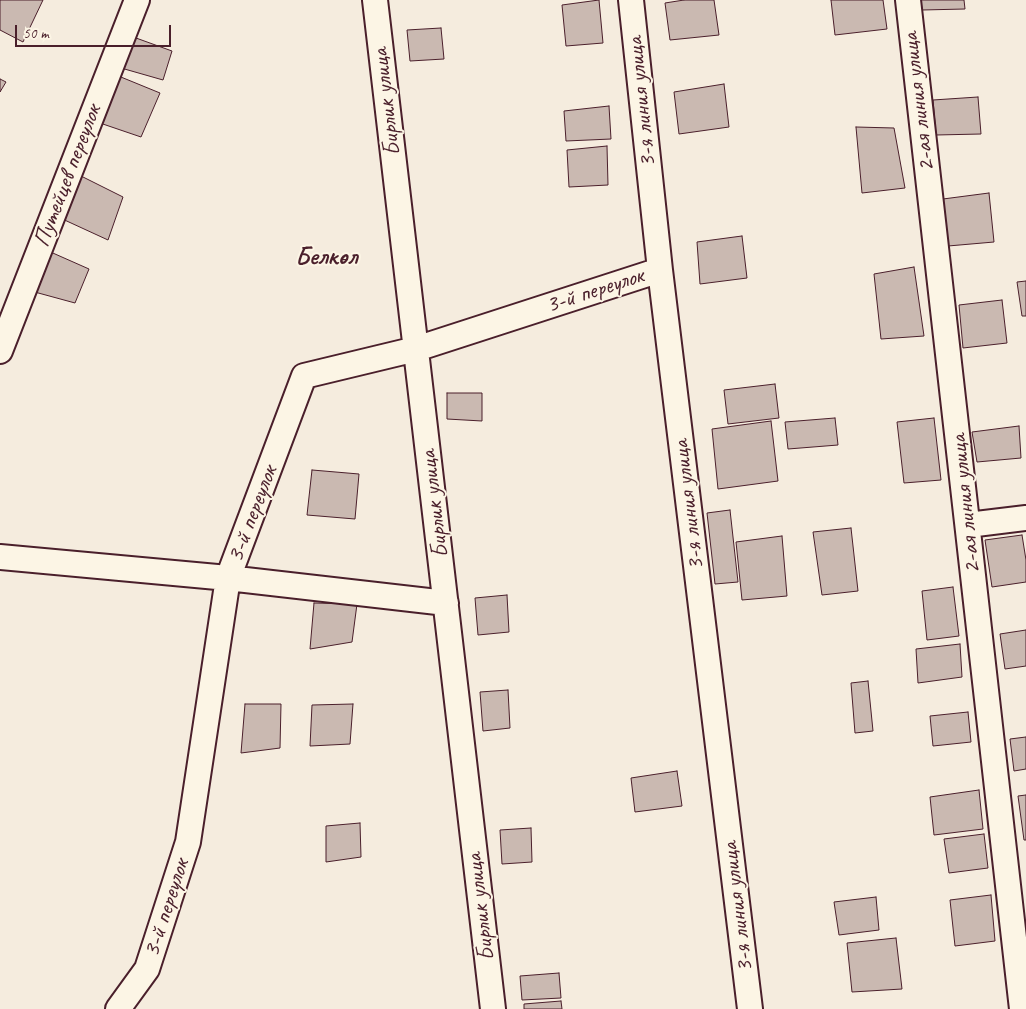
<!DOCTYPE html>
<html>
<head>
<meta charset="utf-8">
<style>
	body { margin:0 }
	#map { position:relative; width:1026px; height:1009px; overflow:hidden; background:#f5ecde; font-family:Caveat,sans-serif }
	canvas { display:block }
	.scale { position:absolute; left:15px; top:25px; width:156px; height:22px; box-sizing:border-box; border:2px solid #4a1f2b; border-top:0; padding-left:6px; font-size:15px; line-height:18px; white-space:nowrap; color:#4a1f2b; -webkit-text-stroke:4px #fcf5e5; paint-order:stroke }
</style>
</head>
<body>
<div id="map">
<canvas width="1026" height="1009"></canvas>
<div class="scale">50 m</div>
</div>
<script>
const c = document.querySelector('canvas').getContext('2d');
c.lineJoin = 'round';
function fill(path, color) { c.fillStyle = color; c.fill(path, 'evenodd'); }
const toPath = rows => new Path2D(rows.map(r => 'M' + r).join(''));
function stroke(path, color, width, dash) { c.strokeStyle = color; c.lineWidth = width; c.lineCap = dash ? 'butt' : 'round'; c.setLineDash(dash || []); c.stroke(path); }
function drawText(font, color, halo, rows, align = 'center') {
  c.font = font + ' Caveat,sans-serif'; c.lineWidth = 4; c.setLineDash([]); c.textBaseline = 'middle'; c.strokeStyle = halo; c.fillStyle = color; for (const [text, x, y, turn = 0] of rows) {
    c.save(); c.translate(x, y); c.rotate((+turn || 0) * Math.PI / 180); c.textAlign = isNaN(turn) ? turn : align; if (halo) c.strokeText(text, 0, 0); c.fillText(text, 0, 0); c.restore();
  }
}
const building = toPath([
	[0,0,43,0,23,42,0,30,0,0],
	[599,0,603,43,566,46,562,5,599,0],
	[684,0,714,0,719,35,670,40,665,3,684,0],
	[831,0,883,0,887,29,835,35,831,0],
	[921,0,964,0,965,9,922,10,921,0],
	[441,28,444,59,410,61,407,30,441,28],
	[136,38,172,51,163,80,121,68,136,38],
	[116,75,160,93,141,137,94,121,116,75],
	[0,79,6,82,0,92,0,79],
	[724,84,729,127,679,134,674,92,724,84],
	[978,97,981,134,936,135,933,100,978,97],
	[609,106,611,139,566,141,564,111,609,106],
	[856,127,894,128,905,188,862,193,856,127],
	[607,146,608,185,569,187,567,150,607,146],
	[73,172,123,197,108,240,58,217,73,172],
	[989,193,994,242,948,246,943,199,989,193],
	[742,236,747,278,700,284,697,242,742,236],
	[46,250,89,269,75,303,31,291,46,250],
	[914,267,924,336,881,339,874,274,914,267],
	[1026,281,1026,316,1022,316,1017,282,1026,281],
	[1002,300,1007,343,963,348,959,305,1002,300],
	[775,384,779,418,728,424,724,390,775,384],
	[447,393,482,393,482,421,447,419,447,393],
	[835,418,838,445,788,449,785,422,835,418],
	[934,418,941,480,904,483,897,422,934,418],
	[771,421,778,481,718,489,712,429,771,421],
	[1019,426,1021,458,977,462,972,432,1019,426],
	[312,470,359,474,355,519,307,515,312,470],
	[730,510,738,582,715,584,707,513,730,510],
	[851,528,858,591,822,595,813,532,851,528],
	[1022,535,1026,560,1026,582,992,587,985,540,1022,535],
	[782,536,787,596,742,600,736,542,782,536],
	[953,587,959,636,927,640,922,591,953,587],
	[507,595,509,632,478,635,475,598,507,595],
	[314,603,357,604,352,642,310,649,314,603],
	[1026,630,1026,666,1005,669,1000,634,1026,630],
	[960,644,962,677,918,683,916,649,960,644],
	[868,681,873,731,855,733,851,683,868,681],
	[508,690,510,728,483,731,480,692,508,690],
	[245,704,281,704,280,748,241,753,245,704],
	[353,704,350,744,310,746,312,705,353,704],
	[968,712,971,742,933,746,930,716,968,712],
	[1026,737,1026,769,1014,771,1010,739,1026,737],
	[677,771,682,806,635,812,631,778,677,771],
	[979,790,983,829,934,835,930,797,979,790],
	[1026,795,1026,840,1024,840,1018,796,1026,795],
	[360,823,361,857,326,862,326,826,360,823],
	[531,828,532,862,502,864,500,830,531,828],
	[984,834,988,868,949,873,944,839,984,834],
	[991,895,995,941,955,946,950,900,991,895],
	[876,897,879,930,839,935,834,902,876,897],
	[896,938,902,989,852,992,847,943,896,938],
	[559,973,561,998,522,1000,520,976,559,973],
	[561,1001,562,1009,524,1009,524,1004,561,1001]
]);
fill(building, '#cab9b1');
stroke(building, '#4a1f2b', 1);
const street = toPath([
	[375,0,493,1009],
	[631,0,660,270,750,1009],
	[908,0,1022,1009],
	[0,351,137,0],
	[968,525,1026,518],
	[0,557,228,578,446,603],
	[118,1009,147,969,188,842,228,578,304,376,416,349,660,270]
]);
stroke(street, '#4a1f2b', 28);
stroke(street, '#fcf5e5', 24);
drawText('24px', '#4a1f2b', '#fcf5e5', [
	["Бирлик улица",387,102,-97],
	["3-я линия улица",642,102,-96],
	["2-ая линия улица",919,102,-97],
	["Путейцев переулок",68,176,-69],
	["3-й переулок",595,291,-18],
	["Бирлик улица",435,504,-97],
	["2-ая линия улица",966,504,-96],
	["3-я линия улица",689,505,-97],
	["3-й переулок",253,514,-69],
	["Бирлик улица",481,907,-97],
	["3-я линия улица",738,907,-97],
	["3-й переулок",167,908,-72]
]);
drawText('bold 26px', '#4a1f2b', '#fcf5e5', [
	["Белкөл",326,257]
]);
</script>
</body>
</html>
